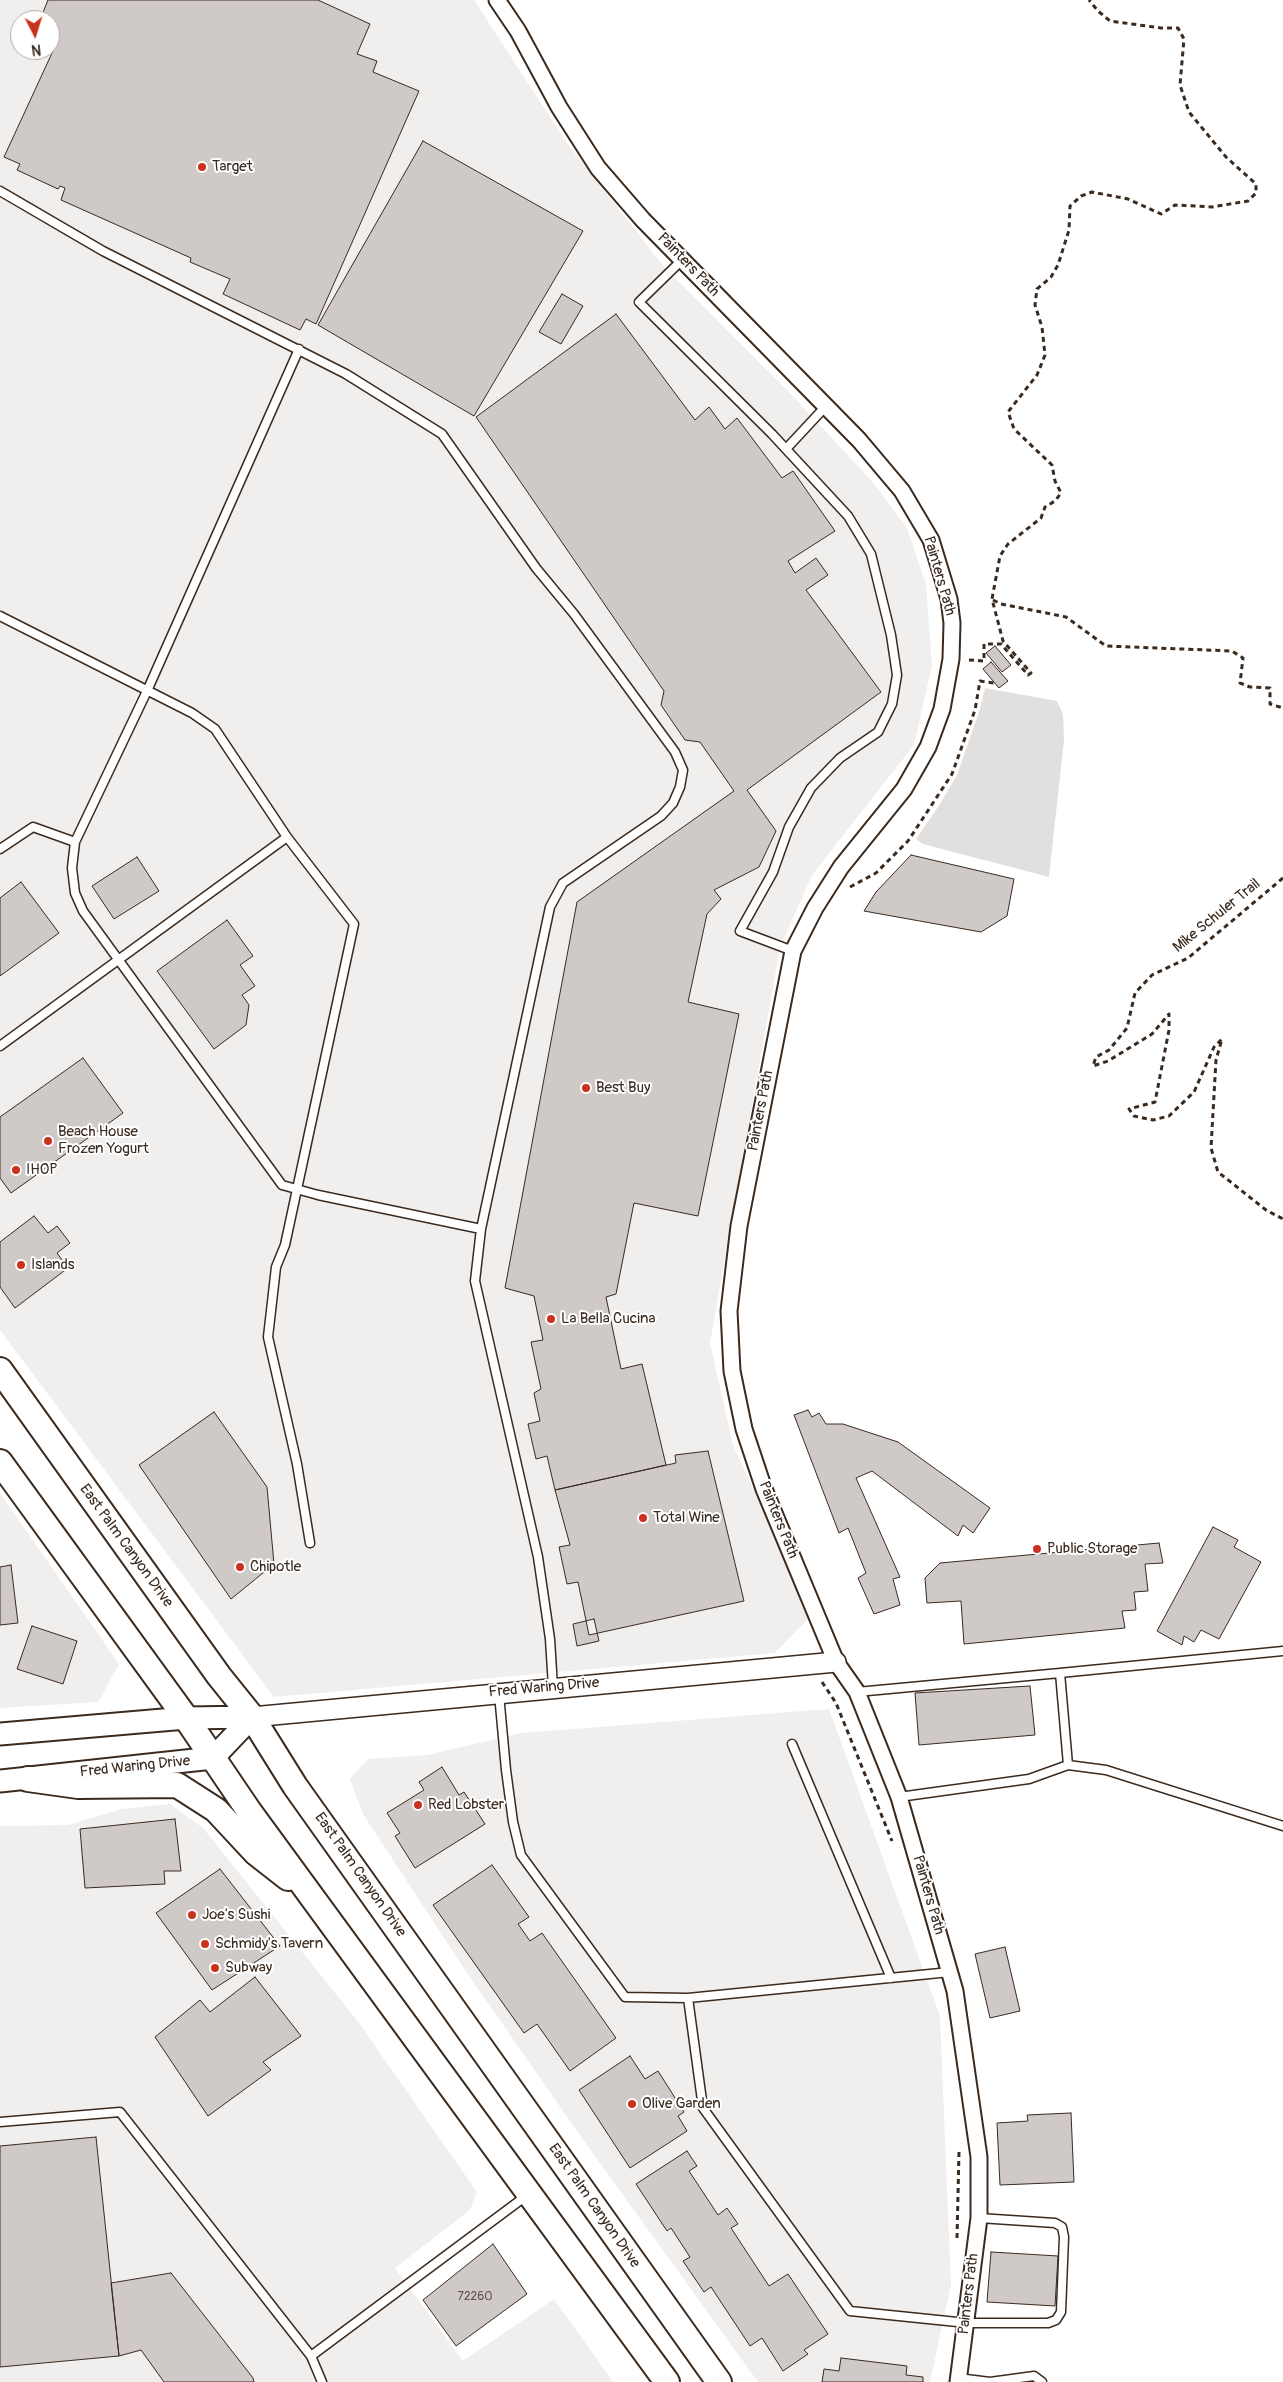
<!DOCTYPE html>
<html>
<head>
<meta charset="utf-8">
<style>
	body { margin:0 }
	#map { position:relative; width:1283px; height:2382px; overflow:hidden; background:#fff; font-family:Pangolin,sans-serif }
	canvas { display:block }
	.north { position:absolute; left:10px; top:10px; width:50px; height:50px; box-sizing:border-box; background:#fff; border:1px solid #b1aaa5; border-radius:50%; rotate:175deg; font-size:14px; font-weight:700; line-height:20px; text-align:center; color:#3b2a1e }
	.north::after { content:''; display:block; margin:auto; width:18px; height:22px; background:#c8321e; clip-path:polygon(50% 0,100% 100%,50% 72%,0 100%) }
</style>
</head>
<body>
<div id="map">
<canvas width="1283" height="2382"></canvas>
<div class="north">N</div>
</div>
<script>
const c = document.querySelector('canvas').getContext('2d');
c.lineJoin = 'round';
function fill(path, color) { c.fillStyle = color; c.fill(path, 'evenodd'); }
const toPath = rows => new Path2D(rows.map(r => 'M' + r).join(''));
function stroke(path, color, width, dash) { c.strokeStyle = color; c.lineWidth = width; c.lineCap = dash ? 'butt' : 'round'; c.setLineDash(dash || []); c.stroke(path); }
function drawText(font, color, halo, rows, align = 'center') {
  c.font = font + ' Pangolin,sans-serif'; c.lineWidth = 4; c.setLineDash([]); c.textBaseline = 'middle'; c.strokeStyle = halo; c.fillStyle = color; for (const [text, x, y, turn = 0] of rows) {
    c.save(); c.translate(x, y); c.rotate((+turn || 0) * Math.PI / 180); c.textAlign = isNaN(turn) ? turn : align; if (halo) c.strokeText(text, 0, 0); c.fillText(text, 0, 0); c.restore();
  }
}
fill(toPath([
	[0,0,474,0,567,143,665,268,787,390,870,479,907,528,926,584,932,665,914,745,812,875,780,948,710,1343,733,1445,812,1615,775,1653,274,1697,0,1330],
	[20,20,50,20,50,50,20,50],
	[0,1493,119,1664,98,1702,0,1708],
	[829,1709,940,2016,951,2285,930,2382,758,2382,579,2134,465,1970,363,1814,350,1779,368,1759,427,1755,522,1733],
	[170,1804,203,1828,359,2023,477,2192,470,2210,395,2268,463,2361,554,2299,613,2382,0,2382,0,1826,68,1825,122,1809]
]), '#f1efee');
fill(toPath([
	[985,688,1057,701,1063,714,1064,740,1049,877,923,844,916,839,938,807,957,775,980,709]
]), '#e2e0de');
const building = toPath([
	[48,0,318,0,370,24,357,54,377,61,373,72,419,91,316,324,306,319,300,330,223,294,230,279,190,262,191,258,61,200,65,188,60,186,58,189,17,170,20,164,4,157,58,40,50,36,50,20,40,20,48,0],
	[423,141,583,231,474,416,318,325,423,141],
	[562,294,583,306,561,344,539,332,562,294],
	[616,314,695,420,709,407,725,429,737,418,782,478,793,471,835,531,788,561,795,573,816,558,828,575,806,590,881,692,747,790,776,831,759,867,714,890,721,899,707,914,688,1002,739,1014,698,1216,634,1203,616,1294,606,1297,621,1369,642,1364,666,1465,555,1490,547,1456,536,1459,528,1424,540,1421,534,1393,541,1389,531,1342,543,1340,534,1296,505,1288,577,902,734,791,700,742,685,740,661,705,664,691,476,417,616,314],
	[995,646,1011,665,1002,672,986,653,995,646],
	[991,662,1008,681,999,688,983,669,991,662],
	[911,855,1014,879,1007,916,981,932,864,911,876,892,911,855],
	[137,857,159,891,114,919,92,886,137,857],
	[21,882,59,933,0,976,0,898,21,882],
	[227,920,253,956,240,965,255,986,242,995,249,1005,246,1025,214,1049,157,971,227,920],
	[83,1058,123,1113,11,1193,0,1178,0,1117,83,1058],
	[34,1216,48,1233,57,1226,70,1243,57,1253,68,1268,15,1308,0,1287,0,1242,34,1216],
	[808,1410,812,1417,819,1413,826,1424,843,1424,898,1442,990,1508,973,1533,963,1525,958,1536,872,1471,856,1478,900,1577,893,1579,900,1605,874,1614,858,1578,866,1573,848,1528,839,1533,794,1415,808,1410],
	[214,1412,267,1487,274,1564,231,1599,139,1465,214,1412],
	[708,1451,744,1601,589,1635,578,1582,567,1584,559,1547,570,1545,555,1490,676,1463,675,1455,708,1451],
	[1213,1527,1238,1540,1234,1547,1261,1562,1219,1639,1201,1630,1194,1642,1184,1636,1182,1645,1157,1631,1213,1527],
	[1159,1543,1163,1563,1145,1564,1148,1591,1134,1592,1136,1610,1122,1611,1125,1628,964,1644,961,1601,927,1603,925,1578,940,1563,1159,1543],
	[11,1565,18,1623,0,1625,0,1567,11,1565],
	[594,1619,599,1641,577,1646,573,1624,594,1619],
	[32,1626,77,1641,63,1684,17,1669,32,1626],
	[1030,1686,1035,1735,919,1745,915,1693,1030,1686],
	[442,1767,459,1795,464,1792,485,1824,415,1868,395,1836,400,1833,387,1813,424,1790,419,1782,442,1767],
	[175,1819,181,1871,164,1871,165,1884,85,1888,80,1829,175,1819],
	[492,1865,529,1917,518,1924,530,1941,542,1933,616,2038,570,2071,537,2024,524,2033,433,1905,492,1865],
	[220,1869,280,1946,212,1990,156,1913,220,1869],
	[1005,1947,1020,2011,990,2018,975,1954,1005,1947],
	[255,1977,301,2036,263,2062,271,2070,208,2116,155,2037,200,2000,210,2012,255,1977],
	[630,2056,645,2079,658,2071,684,2112,678,2116,687,2131,630,2168,579,2090,630,2056],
	[1071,2113,1074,2182,1000,2185,997,2123,1028,2121,1027,2115,1071,2113],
	[96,2137,119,2356,0,2367,0,2146,96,2137],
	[687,2151,697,2166,689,2171,718,2215,727,2208,738,2224,731,2228,769,2286,788,2274,828,2334,804,2350,808,2354,783,2371,762,2338,750,2346,711,2287,704,2292,683,2261,690,2257,671,2228,667,2231,636,2184,687,2151],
	[493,2244,527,2294,456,2346,423,2300,493,2244],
	[991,2252,1058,2256,1055,2306,987,2302,991,2252],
	[171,2273,253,2378,254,2382,164,2382,141,2350,119,2356,111,2283,171,2273],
	[841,2358,907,2366,906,2375,923,2377,923,2382,822,2382,824,2369,839,2371,841,2358]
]);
fill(building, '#cfcac7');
stroke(building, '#3b2a1e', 1);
const service = toPath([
	[0,191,103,251,346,374,442,434,536,568,574,614,675,752,683,770,680,787,673,803,661,816,563,883,550,907,481,1229,475,1281,538,1557,550,1639,553,1687],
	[682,260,639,302,772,434,848,516,871,554,891,635,897,675,892,704,878,732,840,758,811,788,789,827,773,872,740,931,793,951],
	[299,349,147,691,75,842,72,868,75,893,83,911,282,1185,318,1195,481,1229],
	[786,449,826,406],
	[0,616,192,713,215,729,287,837,354,924,285,1245,276,1267,268,1337,297,1464,310,1543],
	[0,849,33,827,75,842],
	[0,1046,287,837],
	[1060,1673,1283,1651],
	[857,1692,1060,1673,1068,1765,1029,1779,899,1797],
	[499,1694,506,1770,513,1822,521,1855,625,1997,688,1998,950,1972],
	[792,1744,891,1978],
	[1068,1765,1106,1770,1283,1826],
	[688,1998,703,2108,850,2311,967,2323,1048,2323,1056,2320,1061,2312,1064,2237,1062,2227,1055,2223,979,2218],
	[0,2122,120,2112,311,2356,322,2382],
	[311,2356,526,2196],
	[958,2378,990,2382],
	[990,2382,1034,2376,1042,2382]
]);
const minor = toPath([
	[497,0,518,31,559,107,598,168,643,220,859,440,902,491,931,540,949,599,952,623,951,659,942,709,928,747,904,789,841,867,815,908,793,951,739,1226,729,1311,732,1371,744,1429,764,1489,836,1662,857,1692,899,1797,955,1991,979,2157,979,2218,958,2382]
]);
const tertiary = toPath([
	[252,1717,836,1662]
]);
const secondary = toPath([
	[0,1734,186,1718,252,1717],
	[0,1781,213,1758,252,1717]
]);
const primary = toPath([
	[0,1370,219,1676,252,1717,295,1786,719,2382],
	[0,1462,186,1718,249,1811,667,2382],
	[28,1779,78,1786,177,1785,216,1810,256,1853,288,1878]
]);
stroke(service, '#3b2a1e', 11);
stroke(minor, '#3b2a1e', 19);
stroke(tertiary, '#3b2a1e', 22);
stroke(secondary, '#3b2a1e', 25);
stroke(primary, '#3b2a1e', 28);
stroke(toPath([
	[993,600,1001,604,1066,617,1106,646,1232,651,1243,658,1240,683,1250,687,1270,688,1270,704,1283,708],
	[969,660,984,661,984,644,1001,644,1028,675,1031,673,1003,641,992,599,1000,556,1008,544,1041,518,1045,507,1055,501,1061,493,1055,481,1052,465,1014,429,1008,412,1037,375,1045,355,1042,327,1035,305,1037,289,1051,277,1058,265,1069,230,1070,206,1081,196,1092,192,1128,199,1161,214,1175,205,1212,207,1248,201,1256,193,1256,184,1226,157,1189,112,1180,85,1184,39,1178,28,1161,28,1110,21,1098,11,1089,0],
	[1283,878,1188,958,1152,975,1135,993,1127,1028,1109,1050,1096,1057,1093,1066,1108,1061,1152,1034,1169,1014,1169,1030,1155,1102,1129,1109,1134,1116,1153,1120,1169,1116,1194,1092,1214,1047,1222,1039,1216,1060,1211,1148,1218,1172,1266,1210,1283,1219],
	[850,887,876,873,908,841,952,774,975,710,980,681,994,683],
	[822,1682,836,1703,892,1841],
	[957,2238,959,2152]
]), '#3b2a1e', 3, [5, 4]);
stroke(service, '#fff', 8);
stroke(minor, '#fff', 15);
stroke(tertiary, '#fff', 19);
stroke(secondary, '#fff', 21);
stroke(primary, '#fff', 24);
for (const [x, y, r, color] of [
	[202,167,5,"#c8321e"],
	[586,1088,5,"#c8321e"],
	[48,1141,5,"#c8321e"],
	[16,1170,5,"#c8321e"],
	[21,1265,5,"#c8321e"],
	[551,1319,5,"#c8321e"],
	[643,1518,5,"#c8321e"],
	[1037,1549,5,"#c8321e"],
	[240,1567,5,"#c8321e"],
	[418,1805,5,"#c8321e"],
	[192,1915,5,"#c8321e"],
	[205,1944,5,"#c8321e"],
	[215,1968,5,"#c8321e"],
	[632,2104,5,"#c8321e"]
]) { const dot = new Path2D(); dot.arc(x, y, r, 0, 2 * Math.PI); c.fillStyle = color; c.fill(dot); stroke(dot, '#fff', 2); }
drawText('12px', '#605248', null, [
	["72260",475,2297]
]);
drawText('15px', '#3b2a1e', '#fff', [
	["Target",212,167],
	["Best Buy",596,1088],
	["Beach House",58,1132],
	["Frozen Yogurt",58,1149],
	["IHOP",26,1170],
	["Islands",31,1265],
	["La Bella Cucina",561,1319],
	["Total Wine",653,1518],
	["Public Storage",1047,1549],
	["Chipotle",250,1567],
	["Red Lobster",428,1805],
	["Joe's Sushi",202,1915],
	["Schmidy's Tavern",215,1944],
	["Subway",225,1968],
	["Olive Garden",642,2104]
], 'left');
drawText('15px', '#3b2a1e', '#fff', [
	["Painters Path",688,265,46],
	["Painters Path",939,576,74],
	["Mike Schuler Trail",1217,916,-39],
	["Painters Path",761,1111,-79],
	["Painters Path",778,1520,68],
	["East Palm Canyon Drive",126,1546,54],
	["Fred Waring Drive",544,1688,-5],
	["Fred Waring Drive",135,1767,-6],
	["East Palm Canyon Drive",360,1875,55],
	["Painters Path",928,1895,74],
	["East Palm Canyon Drive",594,2206,55],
	["Painters Path",969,2294,-83]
]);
</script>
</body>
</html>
